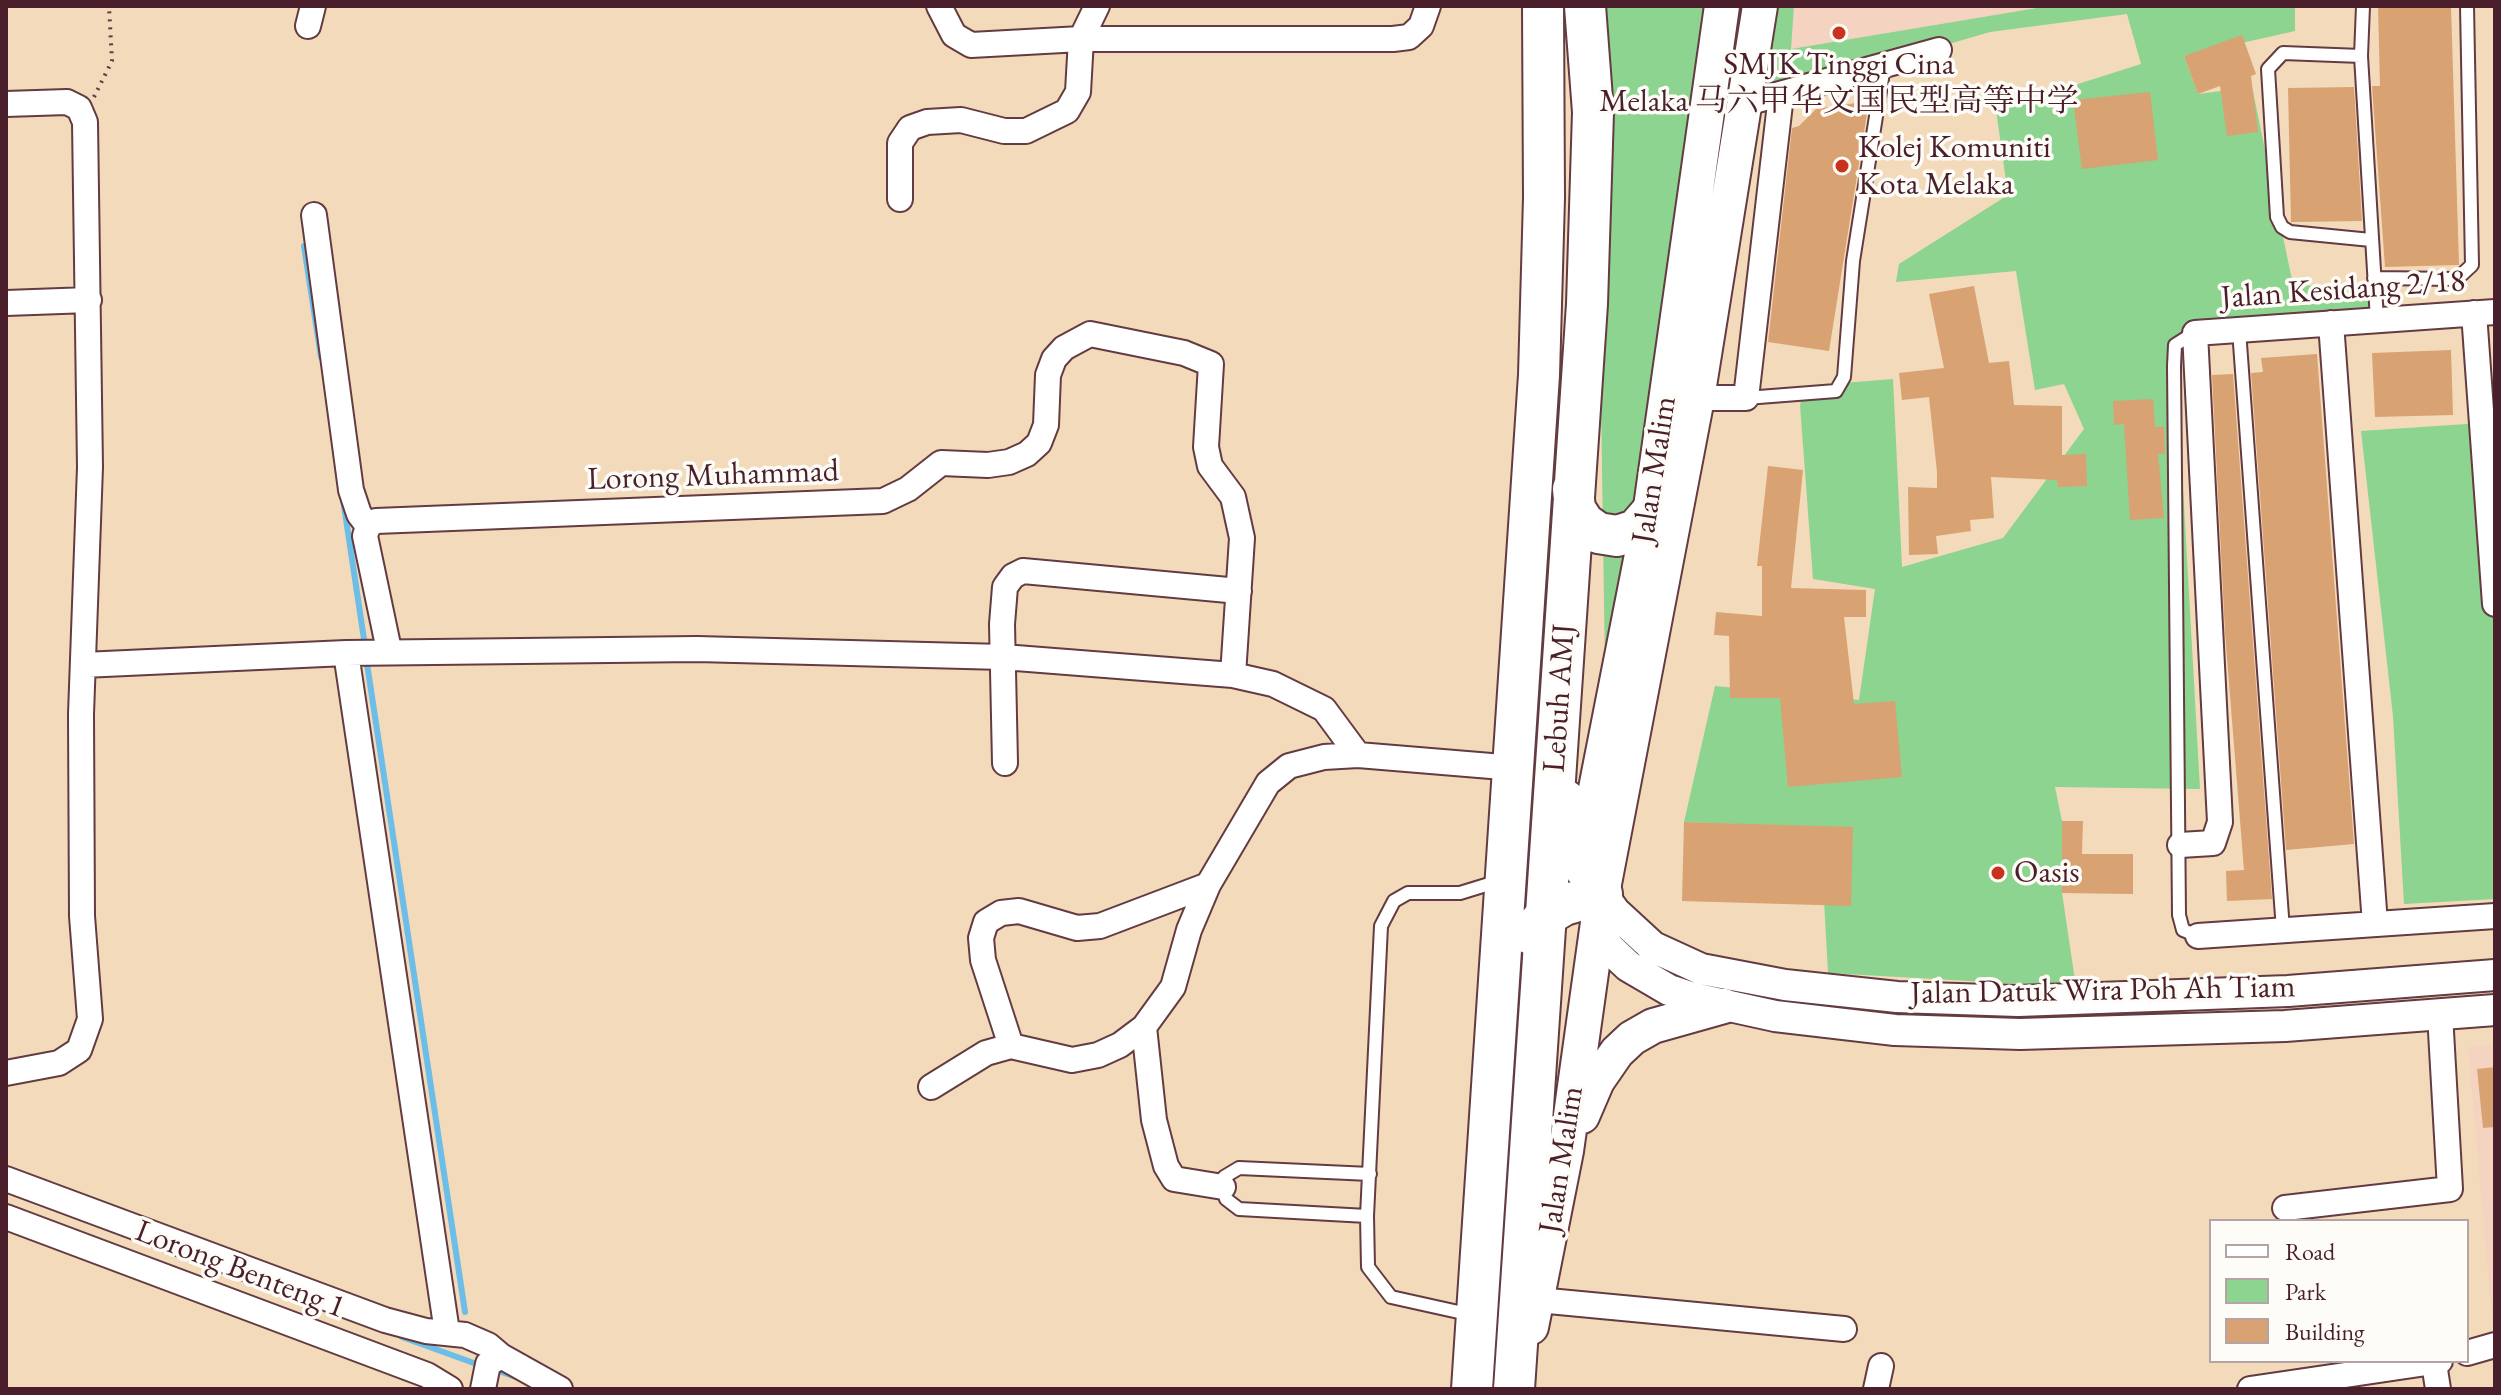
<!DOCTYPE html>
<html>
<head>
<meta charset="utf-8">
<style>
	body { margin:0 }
	#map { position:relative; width:2501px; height:1395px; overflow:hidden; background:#f3dabb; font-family:"EB Garamond",serif }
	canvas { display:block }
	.frame { position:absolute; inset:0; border:8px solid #4a1f2b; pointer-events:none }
	.legend { position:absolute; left:2209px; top:1219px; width:260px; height:144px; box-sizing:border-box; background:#fdfcf7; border:2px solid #b5a4a5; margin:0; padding:10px 14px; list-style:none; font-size:24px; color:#4a1f2b }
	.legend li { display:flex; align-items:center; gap:16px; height:40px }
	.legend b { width:40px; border:2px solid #b5a4a5 }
</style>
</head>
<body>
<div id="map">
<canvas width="2501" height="1395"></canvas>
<div class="frame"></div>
<ul class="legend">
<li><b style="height:10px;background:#fff"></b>Road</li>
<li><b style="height:22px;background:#8cd48f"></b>Park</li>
<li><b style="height:22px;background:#d8a273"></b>Building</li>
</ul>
</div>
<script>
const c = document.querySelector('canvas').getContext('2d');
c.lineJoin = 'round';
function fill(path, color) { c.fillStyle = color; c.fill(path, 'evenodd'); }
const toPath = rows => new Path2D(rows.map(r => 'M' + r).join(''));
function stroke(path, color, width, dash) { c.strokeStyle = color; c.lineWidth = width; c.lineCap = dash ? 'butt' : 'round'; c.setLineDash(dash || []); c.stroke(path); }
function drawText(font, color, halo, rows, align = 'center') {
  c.font = font + ' "EB Garamond","Noto Serif SC",serif'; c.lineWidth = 7; c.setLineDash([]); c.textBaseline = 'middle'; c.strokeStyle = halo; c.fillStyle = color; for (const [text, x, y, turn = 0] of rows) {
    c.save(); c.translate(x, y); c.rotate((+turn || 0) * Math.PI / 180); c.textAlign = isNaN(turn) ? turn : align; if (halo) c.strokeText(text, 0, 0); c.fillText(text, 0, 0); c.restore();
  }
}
fill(toPath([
	[1794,6,2049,6,1790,49],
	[2495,1045,2495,1329,2493,1329,2468,1047]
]), '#f4d3c0');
fill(toPath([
	[1595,6,1794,6,1791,49,2049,6,2295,6,2295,31,2184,56,2198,94,2252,87,2293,285,2368,288,2377,320,2175,345,2200,789,2055,787,2062,821,2062,893,2076,987,1828,973,1820,827,1684,822,1715,686,1859,700,1875,589,1813,579,1800,405,1806,386,1893,379,1902,567,2003,538,2084,429,2064,384,2035,390,2016,271,1896,282,1899,264,2008,195,1996,110,2141,64,2127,14,1990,32,1747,103,1709,100,1606,734],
	[2482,423,2495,602,2495,899,2404,904,2393,716,2361,431]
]), '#8cd48f');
stroke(toPath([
	[304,246,321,357],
	[343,499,365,646],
	[366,657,465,1312],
	[402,1337,482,1366],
	[493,1369,516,1377]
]), '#6cbee8', 6);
fill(toPath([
	[2378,6,2451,6,2459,265,2385,267,2372,86,2380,86],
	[2242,35,2256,74,2251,76,2258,132,2227,136,2220,86,2198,94,2184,56],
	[2354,87,2362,221,2291,222,2288,88],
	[2150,92,2158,160,2082,169,2073,100],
	[1869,101,1829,351,1768,342,1792,128,1799,126,1816,109],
	[1974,286,1989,363,2009,361,2014,405,2062,406,2062,455,2086,454,2087,486,2058,487,2057,480,1991,477,1994,518,1970,520,1971,531,1936,536,1938,554,1909,555,1908,487,1937,488,1937,472,1929,397,1902,400,1899,373,1944,368,1929,294],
	[2451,350,2453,415,2375,417,2372,353],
	[2317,354,2354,844,2286,850,2251,373,2263,372,2261,358],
	[2233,374,2272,899,2227,901,2226,871,2244,870,2225,633,2212,375],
	[2153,399,2155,427,2164,427,2165,454,2158,454,2164,518,2130,520,2124,424,2114,425,2113,401],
	[1768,466,1803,470,1791,588,1866,590,1866,617,1844,617,1854,704,1895,701,1902,777,1788,787,1780,698,1730,698,1729,636,1714,635,1716,612,1762,616,1762,566,1757,566],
	[2062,821,2083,821,2082,854,2133,854,2133,894,2062,893],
	[1684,822,1853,827,1851,906,1682,901],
	[2495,1067,2495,1127,2483,1128,2477,1069]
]), '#d8a273');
const service = toPath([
	[2363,6,2361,56,2377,320],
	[2361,56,2283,53,2268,69,2277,217,2282,227,2290,232,2371,240],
	[2374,278,2457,279,2472,265,2467,6],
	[2239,330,2283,930],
	[2194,333,2175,345,2174,366,2179,915,2183,930,2198,936],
	[1746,398,1836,391,1844,377,1853,261,1884,66],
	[1367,1216,1239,1209,1226,1199,1223,1187,1224,1177,1239,1168,1370,1174],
	[1472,1315,1391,1297,1368,1267,1367,1216,1381,926,1394,901,1408,893,1460,893,1499,881]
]);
const minor = toPath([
	[939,6,954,35,971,45,1081,39,1393,39,1409,37,1421,26,1428,6],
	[308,26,313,6],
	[1747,103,1939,50],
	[6,104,67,102,79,108,85,122,90,467,81,714,82,916,90,1019,79,1050,59,1063,6,1073],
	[900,199,900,143,910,128,927,122,961,120,1004,131,1026,131,1067,111,1078,92,1081,39,1097,6],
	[314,215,351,490,359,514,368,526],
	[6,303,89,300],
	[2474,313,2495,604],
	[2331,323,2375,924],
	[1697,398,1746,398,1781,95],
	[389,650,365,536,368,526,376,521,883,501,908,489,941,463,988,465,1009,462,1027,454,1039,443,1046,425,1048,375,1054,359,1064,348,1090,334,1184,353,1211,364,1206,447,1210,466,1233,497,1242,538,1233,675],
	[346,653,697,649,1003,657,1233,675,1273,684,1324,709,1358,755],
	[83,665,346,653,447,1332],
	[1005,763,1002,624,1005,587,1013,576,1023,571,1239,591],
	[2180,845,2213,843,2220,822,2195,333,2495,312],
	[2198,936,2495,916],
	[1144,1027,1154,1120,1166,1166,1174,1179,1223,1187],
	[1011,1046,983,960,981,938,986,922,1001,913,1019,911,1077,928,1100,926,1208,885],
	[931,1087,986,1053,1011,1046,1072,1060,1098,1055,1120,1045,1144,1027,1173,987,1189,930,1208,885,1268,783,1289,766,1324,757,1358,755,1515,768],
	[6,1179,385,1320,426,1331,465,1335,488,1345,501,1356],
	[2285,1208,2450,1189,2440,1014],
	[6,1217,427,1375,450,1389],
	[1538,1300,1844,1329],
	[2467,1353,2495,1345],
	[2434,1363,2438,1389],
	[483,1389,488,1364,501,1356,560,1389],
	[1876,1389,1881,1366],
	[2250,1389,2440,1361]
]);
const tertiary = toPath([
	[1602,894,1615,912,1653,947,1701,969,1785,985,1897,997,2018,1001,2288,991,2495,975],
	[1596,929,1609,948,1628,966,1669,990,1693,998,1775,1016,1895,1030,2020,1034,2285,1026,2495,1010]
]);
const secondary = toPath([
	[1582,860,1650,514,1722,6],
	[1582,1116,1597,1081,1617,1052,1632,1038,1653,1026,1724,1006],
	[1531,1327,1566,1151,1602,894,1697,398,1760,6]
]);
const trunk = toPath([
	[1573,489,1575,509,1584,523,1598,533,1617,536,1636,530,1650,514],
	[1531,934,1544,917,1564,905,1602,894,1581,862,1565,800],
	[1472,1389,1539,375,1544,198,1543,6],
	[1514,1389,1587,304,1593,112,1585,6]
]);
stroke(service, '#633b41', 16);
stroke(minor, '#633b41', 28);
stroke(tertiary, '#633b41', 34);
stroke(secondary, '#633b41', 38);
stroke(trunk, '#633b41', 44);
stroke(toPath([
	[94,97,112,61,109,6]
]), '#633b41', 4, [2, 6]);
stroke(service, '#fff', 12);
stroke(minor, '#fff', 24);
stroke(tertiary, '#fff', 30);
stroke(secondary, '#fff', 34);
stroke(trunk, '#fff', 40);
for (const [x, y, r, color] of [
	[1839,33,8,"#c8321e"],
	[1842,166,8,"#c8321e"],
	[1998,873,8,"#c8321e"]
]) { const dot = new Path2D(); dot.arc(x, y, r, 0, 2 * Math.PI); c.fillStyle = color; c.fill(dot); stroke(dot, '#fdfcf7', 3); }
drawText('32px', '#4a1f2b', '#fdfcf7', [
	["SMJK Tinggi Cina",1839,65,"center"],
	["Melaka 马六甲华文国民型高等中学",1839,102,"center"],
	["Kolej Komuniti",1858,148],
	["Kota Melaka",1858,185],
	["Oasis",2014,873]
], 'left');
drawText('32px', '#4a1f2b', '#fdfcf7', [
	["Jalan Kesidang 2/18",2343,290,-4],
	["Jalan Malim",1655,470,-81],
	["Lorong Muhammad",713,476,-2],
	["Lebuh AMJ",1560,698,-86],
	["Jalan Datuk Wira Poh Ah Tiam",2103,991,-1],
	["Jalan Malim",1562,1160,-81],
	["Lorong Benteng 1",240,1270,21]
]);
</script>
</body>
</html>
